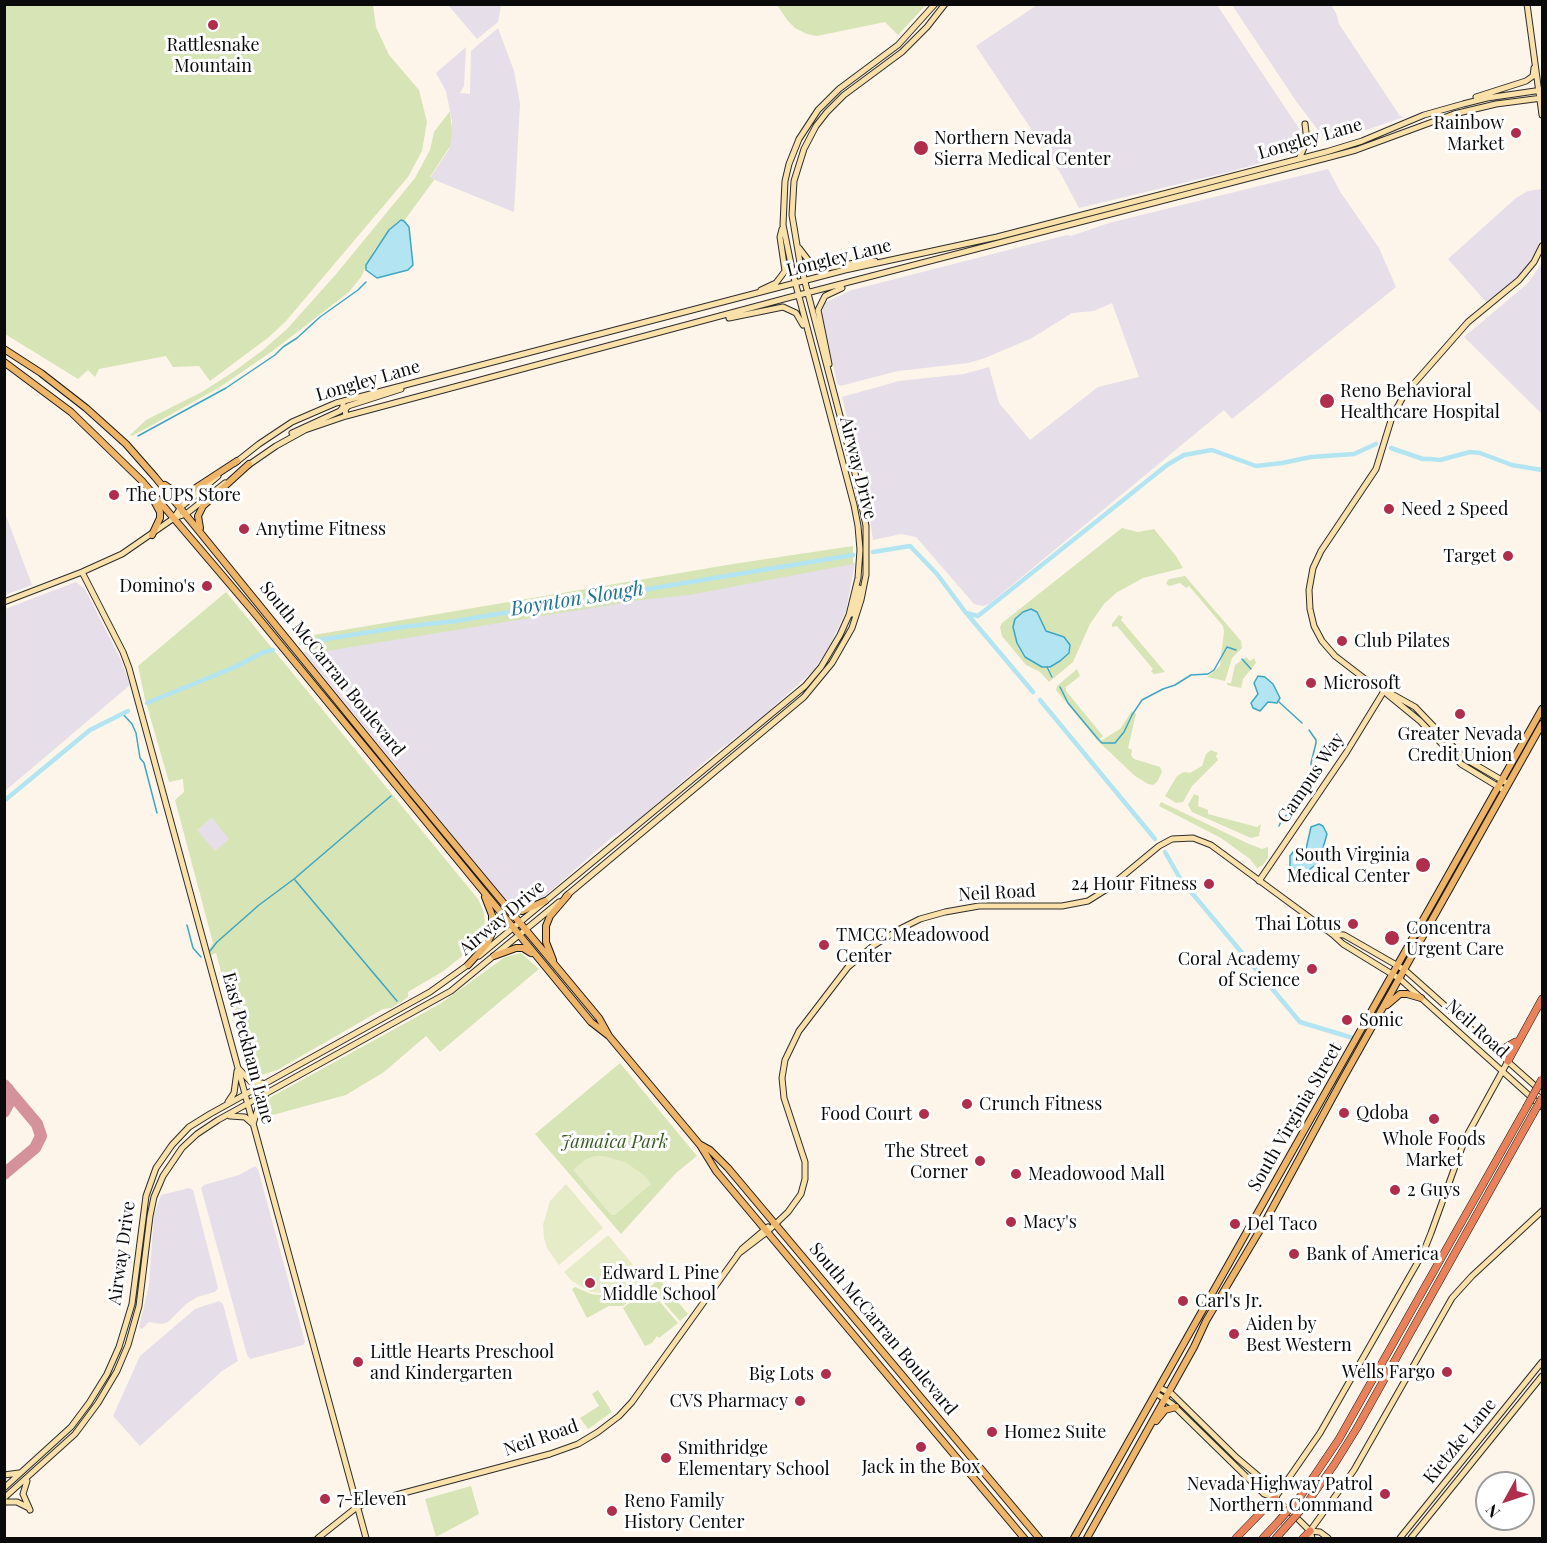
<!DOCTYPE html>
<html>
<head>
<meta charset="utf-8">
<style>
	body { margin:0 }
	#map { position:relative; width:1547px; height:1543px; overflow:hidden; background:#fdf5e9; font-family:"Playfair Display",serif }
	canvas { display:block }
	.frame { position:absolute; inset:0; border:6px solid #0a0a0a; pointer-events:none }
	.north { position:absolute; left:1475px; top:1471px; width:60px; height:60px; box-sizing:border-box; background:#fff; border:2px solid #9d9d9d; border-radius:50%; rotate:230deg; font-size:16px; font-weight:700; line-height:24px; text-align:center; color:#0a0a0a }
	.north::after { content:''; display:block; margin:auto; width:21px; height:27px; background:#ae2e4c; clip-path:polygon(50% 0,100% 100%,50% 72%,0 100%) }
</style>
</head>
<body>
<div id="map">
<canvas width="1547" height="1543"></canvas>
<div class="frame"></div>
<div class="north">N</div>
</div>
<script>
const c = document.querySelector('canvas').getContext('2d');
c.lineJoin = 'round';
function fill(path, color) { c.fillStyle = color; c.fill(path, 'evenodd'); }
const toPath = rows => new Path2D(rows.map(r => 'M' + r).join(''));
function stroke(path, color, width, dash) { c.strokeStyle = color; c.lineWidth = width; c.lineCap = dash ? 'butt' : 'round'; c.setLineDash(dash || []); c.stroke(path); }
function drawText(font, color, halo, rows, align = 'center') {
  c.font = font + ' "Playfair Display",serif'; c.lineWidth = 6; c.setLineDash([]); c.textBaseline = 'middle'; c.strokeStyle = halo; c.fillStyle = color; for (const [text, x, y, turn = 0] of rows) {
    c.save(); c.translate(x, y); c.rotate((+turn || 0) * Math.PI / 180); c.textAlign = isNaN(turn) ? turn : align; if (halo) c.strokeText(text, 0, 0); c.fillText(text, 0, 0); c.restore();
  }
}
fill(toPath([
	[448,5,501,5,498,22,477,39],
	[1037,5,1217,5,1302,133,1304,138,1302,147,1293,153,1233,171,1079,208,1061,174,976,46],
	[1232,5,1331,5,1336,13,1339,24,1400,116,1404,117,1334,141,1324,138,1296,101],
	[498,28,514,71,520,104,514,212,430,178,449,149,452,121,446,91,436,73,466,47,464,86,460,93,470,94,471,51],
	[1328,169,1341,193,1379,248,1396,287,1232,419,1224,410,989,604,983,606,974,604,916,537,901,534,873,540,865,485,867,481,863,468,859,464,842,397,899,381,964,374,989,367,999,403,1030,440,1098,387,1139,377,1112,303,1094,311,1072,313,1032,338,985,358,968,363,898,371,840,386,837,383,822,315,823,305,826,302,852,290,1067,235,1071,236,1109,223],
	[1542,189,1542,235,1538,249,1528,265,1517,279,1487,303,1448,259,1516,198,1528,191],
	[1542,263,1542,414,1464,337,1527,284],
	[5,513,32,585,5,595,4,595],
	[847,563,847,564,855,563,846,611,829,647,813,671,754,724,720,749,631,826,612,837,545,896,533,903,520,907,512,906,507,902,303,652],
	[76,582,85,589,121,660,130,685,5,791,5,609],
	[212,818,230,839,214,852,197,830],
	[255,1166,258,1169,305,1342,303,1345,250,1359,247,1355,201,1188,204,1185,239,1175],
	[189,1188,193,1190,218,1288,215,1292,197,1297,186,1304,168,1322,162,1324,149,1322,142,1329,139,1327,149,1285,154,1215,161,1195],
	[219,1301,223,1304,238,1361,222,1371,140,1446,113,1416,140,1356,195,1309]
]), '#e6dee9');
fill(toPath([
	[4,5,373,5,376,27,389,55,419,90,427,122,422,151,408,177,286,321,269,337,210,381,199,366,173,367,166,356,99,369,95,377,88,370,78,379,5,334],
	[777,5,926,5,898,35,885,22,817,36,807,34,795,28,788,21],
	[450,111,452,131,450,146,430,177,434,180,404,221,397,222,389,230,374,250,361,277,349,292,274,350,220,387,154,424,132,436,130,435,146,420,202,392,236,370,263,350,287,329,337,273,415,178,430,150,434,132],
	[1122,528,1138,532,1154,529,1176,556,1183,568,1143,578,1116,593,1104,604,1090,624,1073,662,1049,682,1040,672,1026,665,1002,636,1000,627,1002,623],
	[1037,612,1046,631,1064,638,1060,661,1050,667,1049,670,1053,676,1052,678,1046,667,1036,664,1025,657],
	[853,546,853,564,689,595,641,600,314,653,309,653,296,638,733,564],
	[1185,576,1241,641,1242,648,1232,658,1225,681,1207,677,1220,666,1224,631,1223,626,1189,586,1186,588,1180,583,1169,586,1166,583,1169,579],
	[226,592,478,899,484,912,485,924,484,934,474,947,442,972,408,992,408,997,404,1000,391,1008,383,1009,277,1070,259,1076,251,1074,246,1065,216,953,211,955,209,949,213,943,175,800,184,792,183,779,169,782,145,699,138,666],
	[212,818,229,839,215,851,197,830],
	[1119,615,1123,617,1121,620,1165,672,1154,674,1151,671,1153,669,1117,626,1112,627,1112,624],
	[1246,657,1250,661,1254,658,1256,663,1243,679,1241,688,1227,685,1227,683,1231,683,1235,665],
	[1077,669,1080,676,1066,687,1066,691,1103,736,1098,741,1056,690,1057,686],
	[1132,711,1136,714,1128,748,1132,750,1131,755,1134,759,1160,767,1162,772,1157,782,1153,785,1148,784,1135,776,1099,742,1120,729],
	[1211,750,1218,753,1216,756,1218,760,1192,786,1183,802,1176,803,1165,796,1177,776,1184,772,1190,773,1202,766,1206,754],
	[1194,794,1199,796,1198,806,1208,810,1208,814,1257,827,1261,824,1259,836,1251,838,1192,812,1188,805],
	[1161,802,1249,844,1262,849,1268,847,1268,858,1262,866,1257,868,1250,859,1221,838,1159,806],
	[521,953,539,969,440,1052,426,1036,384,1072,346,1095,258,1119,264,1104,271,1097,440,1004,505,957],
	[620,1063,697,1156,676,1173,621,1234,535,1134],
	[659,1279,688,1314,680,1321,650,1287],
	[648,1280,651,1283,623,1306,609,1306,587,1318,572,1289,575,1287,591,1294,599,1295,620,1295,630,1292],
	[648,1288,678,1323,659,1338,657,1336,652,1343,645,1346,623,1308],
	[598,1390,612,1412,588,1429,580,1418,599,1406,592,1394],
	[471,1486,479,1514,436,1537,425,1499]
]), '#d7e4b6');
fill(toPath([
	[595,1156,604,1156,625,1162,644,1175,651,1184,615,1215,611,1215,573,1170,586,1159],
	[566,1184,603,1228,559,1265,547,1248,544,1238,543,1225,550,1201],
	[607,1236,609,1236,644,1278,630,1290,622,1293,612,1294,591,1292,572,1281,564,1272]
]), '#e6ecc7');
const water = toPath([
	[401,220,404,221,409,227,413,265,408,270,377,278,366,270,366,265,389,230,401,220],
	[1031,609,1037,612,1046,631,1064,637,1070,645,1069,653,1060,661,1050,667,1042,667,1025,657,1017,643,1013,627,1015,619,1023,612,1031,609],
	[1258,676,1265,677,1273,684,1280,698,1277,703,1268,702,1260,711,1253,708,1251,703,1258,694,1254,683,1258,676],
	[1319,824,1323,826,1327,834,1319,862,1309,870,1296,874,1290,866,1290,856,1293,852,1306,849,1311,827,1319,824]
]);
fill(water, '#b2e5f1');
stroke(water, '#3ea6c2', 1.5);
stroke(toPath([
	[138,436,226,388,275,355,283,347,297,338,320,317,358,290,366,282],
	[1242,659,1251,669],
	[1047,667,1052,677],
	[1060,687,1068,703,1098,739,1102,743,1115,743,1124,732,1132,715,1142,700,1163,689,1175,685,1191,675,1208,674,1214,670,1227,647,1236,650],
	[1279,702,1302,723],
	[122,713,132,724,136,733,140,758,144,763,157,813],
	[1304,797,1312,788,1313,778,1311,763,1316,743,1316,740,1309,730],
	[1279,826,1282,819,1295,808,1299,802],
	[295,880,397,1001],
	[187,925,193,948,201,957],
	[210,951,217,942,259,905,294,879,391,796]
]), '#3ea6c2', 1.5);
stroke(toPath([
	[1391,448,1423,459,1430,459,1440,460,1470,452,1480,453,1512,465,1542,470],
	[873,552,910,546,937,574,966,613,978,616,1167,465,1184,455,1212,450,1256,466,1282,463,1311,457,1354,454,1376,444],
	[968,615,1033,692],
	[301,643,402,627,456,621,853,555],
	[1040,700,1155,839],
	[147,703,235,667,264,652,273,650],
	[4,801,90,730,128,711],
	[1165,852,1181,880,1300,1022,1353,1038]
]), '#b2e5f1', 4.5);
stroke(toPath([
	[4,1085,37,1124,41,1136,35,1148,4,1174],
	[4,1112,10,1101,8,1089]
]), '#d6929a', 12);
const secondary = toPath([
	[1527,4,1542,115],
	[1476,97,1526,81,1533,76,1534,68],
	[1299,159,1307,141,1305,124],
	[799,248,812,265,821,269,855,263,875,261],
	[761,290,776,283,785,271,780,237,782,229],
	[729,318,783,307,796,313,803,325],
	[829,364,818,310,825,296,842,288],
	[346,416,345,410,348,406,401,389],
	[292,433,340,411,343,407,343,402],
	[235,463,259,444,292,422,336,403,845,270,997,237,1326,152,1362,141,1424,115,1463,104,1487,98,1542,90],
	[247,466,276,446,305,430,346,416,791,297,1330,157,1356,150,1454,114,1496,104,1542,98],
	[174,518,181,507,218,476],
	[82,572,123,652,129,668,366,1538],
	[4,602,82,572,122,554,174,518,186,514,225,483],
	[852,614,859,588],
	[1387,694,1420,721,1461,764,1502,789],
	[1505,782,1464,758,1415,707,1365,679,1335,656,1322,641,1314,626,1310,609,1309,590,1313,568,1321,551,1376,469,1392,417,1404,395,1468,322,1519,280,1534,262,1542,246],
	[1259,881,1346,753,1384,691],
	[566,896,804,697,832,663,852,628,861,600,866,575,866,526,856,477,800,263,792,215,794,181,804,149,816,126,827,112,844,95,902,52,927,27,945,4],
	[1332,934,1344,935,1405,970,1542,1092],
	[479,956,805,686,821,667,840,635,849,615,858,578,860,550,858,526,854,505,793,274,783,225,785,181,789,164,799,139,818,110,839,89,898,45,935,4],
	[239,1069,251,1082,262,1083],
	[228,1102,234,1093,237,1071],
	[230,1116,245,1117,253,1124,259,1105,265,1096],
	[738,1254,767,1232,788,1212,801,1194,805,1179,805,1162,784,1098,782,1078,785,1060,799,1031,848,967,873,946,900,929,920,919,945,912,979,906,1062,906,1088,901,1107,889,1159,846,1172,839,1193,838,1211,845,1332,934,1343,944,1400,979,1542,1107],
	[1160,1388,1172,1394,1237,1458,1270,1486,1275,1498],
	[1157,1394,1172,1404,1264,1494,1275,1498,1300,1521,1310,1531,1312,1538],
	[4,1475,19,1473],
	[27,1481,23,1494,30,1510],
	[4,1488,71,1427,89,1403,107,1374,119,1347,132,1304,146,1196,156,1168,172,1145,189,1127,210,1114,430,992,469,964],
	[4,1498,75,1434,98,1403,117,1371,128,1345,139,1306,150,1216,154,1197,163,1176,182,1148,197,1134,218,1120,451,991,559,902],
	[1275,1498,1320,1433,1423,1253,1431,1233,1465,1139,1508,1061],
	[4,1502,17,1502,27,1507],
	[1310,1531,1354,1470,1452,1298,1472,1276,1542,1211],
	[1310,1531,1320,1532,1328,1538],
	[318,1538,357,1507,366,1503,550,1454,578,1444,598,1432,619,1416,632,1402,742,1249,768,1227],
	[1400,1538,1542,1362],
	[1411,1538,1542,1376]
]);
const primary = toPath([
	[4,349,41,373,86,408,126,444,155,477,408,788,599,1018,609,1036,700,1145,716,1171,1024,1538],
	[4,362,71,412,142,481,251,609,591,1022,609,1036],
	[165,485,175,492,188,493,237,461],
	[200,528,198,516,203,506,249,464],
	[152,535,160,518,160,512,152,497],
	[509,908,522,911,545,901],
	[494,956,516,948,523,948,531,953],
	[553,960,546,942,546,926,550,916,568,895],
	[468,965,487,944,492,933,492,915,485,897],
	[1387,1005,1400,994,1407,994,1421,998],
	[701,1145,710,1150,728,1168,1039,1538],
	[1156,1421,1165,1410,1176,1407],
	[1074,1538,1542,709],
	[1087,1538,1194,1347,1206,1321,1266,1220,1341,1082,1542,724]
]);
const highway = toPath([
	[1485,1042,1503,1049,1515,1042],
	[1508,1061,1542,999],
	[1300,1497,1339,1439,1526,1108],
	[1307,1503,1334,1465,1357,1428,1533,1114],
	[1236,1538,1275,1498],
	[1263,1538,1278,1522],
	[1276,1538,1284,1529],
	[1303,1538,1310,1531]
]);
stroke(secondary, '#2c2c2c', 7);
stroke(primary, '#1b1b1b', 8);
stroke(highway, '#1b1b1b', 8);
stroke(secondary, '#f9e1a9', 5);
stroke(primary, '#eeb468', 6);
stroke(highway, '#e9815b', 7);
const highwayBridge = toPath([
	[1526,1108,1542,1079],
	[1533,1114,1542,1098],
	[1278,1522,1300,1497],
	[1284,1529,1307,1503]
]);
stroke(highwayBridge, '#1b1b1b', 8, []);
stroke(highwayBridge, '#e9815b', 7);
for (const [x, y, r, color] of [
	[213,25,6,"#ae2e4c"],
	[1516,133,6,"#ae2e4c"],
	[921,148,8,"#ae2e4c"],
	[1327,401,8,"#ae2e4c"],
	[114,495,6,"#ae2e4c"],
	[1389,509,6,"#ae2e4c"],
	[244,529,6,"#ae2e4c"],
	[1508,556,6,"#ae2e4c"],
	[207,586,6,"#ae2e4c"],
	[1342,641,6,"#ae2e4c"],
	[1311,683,6,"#ae2e4c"],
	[1460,714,6,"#ae2e4c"],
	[1423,865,8,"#ae2e4c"],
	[1209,884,6,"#ae2e4c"],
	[1353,924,6,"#ae2e4c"],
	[1392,938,8,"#ae2e4c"],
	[824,945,6,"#ae2e4c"],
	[1312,969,6,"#ae2e4c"],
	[1347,1020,6,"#ae2e4c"],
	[967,1104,6,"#ae2e4c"],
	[1344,1113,6,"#ae2e4c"],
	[924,1114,6,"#ae2e4c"],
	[1434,1119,6,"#ae2e4c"],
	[980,1161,6,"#ae2e4c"],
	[1016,1174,6,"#ae2e4c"],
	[1395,1190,6,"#ae2e4c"],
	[1011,1222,6,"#ae2e4c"],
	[1235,1224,6,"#ae2e4c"],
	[1294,1254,6,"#ae2e4c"],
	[590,1283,6,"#ae2e4c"],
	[1183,1301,6,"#ae2e4c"],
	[1234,1334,6,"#ae2e4c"],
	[358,1362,6,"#ae2e4c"],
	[1447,1372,6,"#ae2e4c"],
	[826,1374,6,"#ae2e4c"],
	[800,1401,6,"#ae2e4c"],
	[992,1432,6,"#ae2e4c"],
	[921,1447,6,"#ae2e4c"],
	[666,1458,6,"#ae2e4c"],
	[1385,1494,6,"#ae2e4c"],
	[325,1499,6,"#ae2e4c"],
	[612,1511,6,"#ae2e4c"]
]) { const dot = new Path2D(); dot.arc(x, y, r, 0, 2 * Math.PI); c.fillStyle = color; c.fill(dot); stroke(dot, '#fff', 2); }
drawText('18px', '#0a0a0a', '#fff', [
	["Rattlesnake",213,45,"center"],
	["Mountain",213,66,"center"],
	["Rainbow",1504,123,"right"],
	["Market",1504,144,"right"],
	["Northern Nevada",934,138],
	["Sierra Medical Center",934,159],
	["Reno Behavioral",1340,391],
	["Healthcare Hospital",1340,412],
	["The UPS Store",126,495],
	["Need 2 Speed",1401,509],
	["Anytime Fitness",256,529],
	["Target",1496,556,"right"],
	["Domino's",195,586,"right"],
	["Club Pilates",1354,641],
	["Microsoft",1323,683],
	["Greater Nevada",1460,734,"center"],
	["Credit Union",1460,755,"center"],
	["South Virginia",1410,855,"right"],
	["Medical Center",1410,876,"right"],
	["24 Hour Fitness",1197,884,"right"],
	["Thai Lotus",1341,924,"right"],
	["Concentra",1406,928],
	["Urgent Care",1406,949],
	["TMCC Meadowood",836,935],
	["Center",836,956],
	["Coral Academy",1300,959,"right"],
	["of Science",1300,980,"right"],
	["Sonic",1359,1020],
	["Crunch Fitness",979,1104],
	["Qdoba",1356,1113],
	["Food Court",912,1114,"right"],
	["Whole Foods",1434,1139,"center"],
	["Market",1434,1160,"center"],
	["The Street",968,1151,"right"],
	["Corner",968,1172,"right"],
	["Meadowood Mall",1028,1174],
	["2 Guys",1407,1190],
	["Macy's",1023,1222],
	["Del Taco",1247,1224],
	["Bank of America",1306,1254],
	["Edward L Pine",602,1273],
	["Middle School",602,1294],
	["Carl's Jr.",1195,1301],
	["Aiden by",1246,1324],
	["Best Western",1246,1345],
	["Little Hearts Preschool",370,1352],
	["and Kindergarten",370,1373],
	["Wells Fargo",1435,1372,"right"],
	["Big Lots",814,1374,"right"],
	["CVS Pharmacy",788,1401,"right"],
	["Home2 Suite",1004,1432],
	["Smithridge",678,1448],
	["Elementary School",678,1469],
	["Jack in the Box",921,1467,"center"],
	["Nevada Highway Patrol",1373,1484,"right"],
	["Northern Command",1373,1505,"right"],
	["7-Eleven",337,1499],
	["Reno Family",624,1501],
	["History Center",624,1522]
], 'left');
drawText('18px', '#0a0a0a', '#fff', [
	["Longley Lane",1310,139,-16],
	["Longley Lane",839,258,-14],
	["Longley Lane",368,381,-16],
	["Airway Drive",858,468,76],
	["South McCarran Boulevard",332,669,51],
	["Campus Way",1311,778,-56],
	["Neil Road",997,893,-3],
	["Airway Drive",502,918,-40],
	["Neil Road",1477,1029,42],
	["East Peckham Lane",248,1048,75],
	["South Virginia Street",1295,1117,-60],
	["Airway Drive",122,1253,-82],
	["South McCarran Boulevard",883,1329,50],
	["Neil Road",541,1438,-19],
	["Kietzke Lane",1460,1441,-51]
]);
drawText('italic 18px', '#385c21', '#fff', [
	["Jamaica Park",614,1142]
]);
drawText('italic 20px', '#1e7491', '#fff', [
	["Boynton Slough",577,599,-9]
]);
</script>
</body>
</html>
